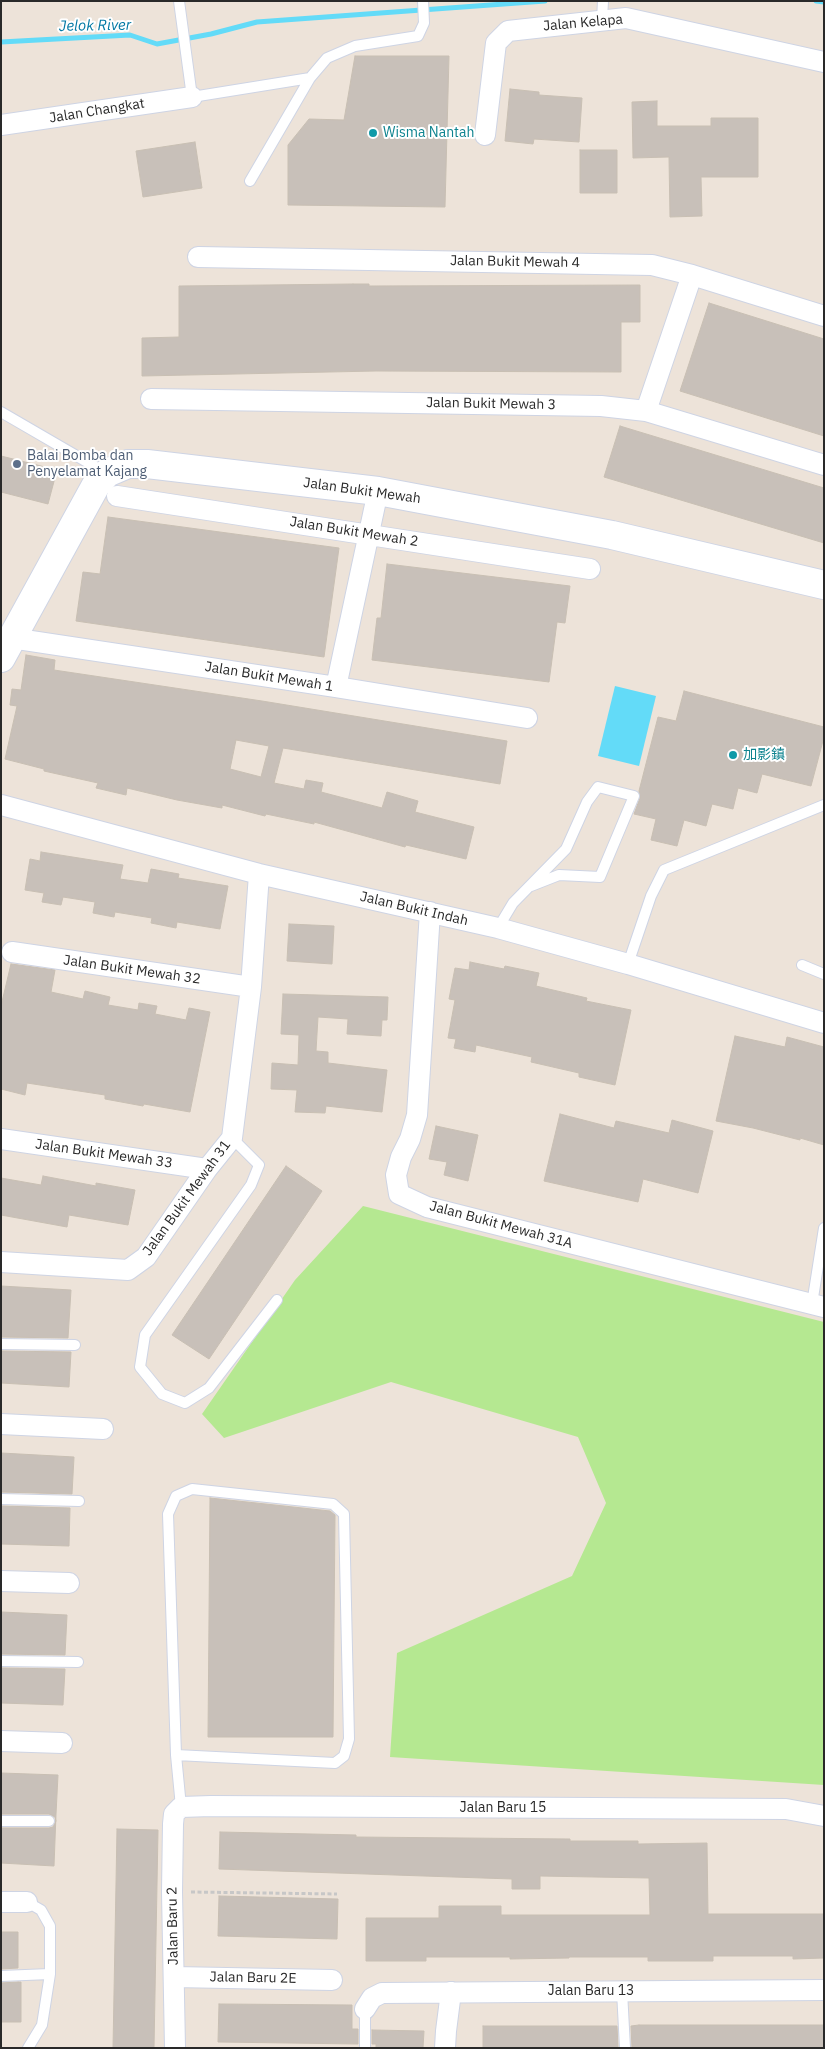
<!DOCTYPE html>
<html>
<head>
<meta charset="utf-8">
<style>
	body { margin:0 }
	#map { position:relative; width:825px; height:2049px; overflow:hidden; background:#ede3d9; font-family:"IBM Plex Sans",sans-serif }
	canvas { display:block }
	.frame { position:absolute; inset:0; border:2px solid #292929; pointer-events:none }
</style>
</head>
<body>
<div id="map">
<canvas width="825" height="2049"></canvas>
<div class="frame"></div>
</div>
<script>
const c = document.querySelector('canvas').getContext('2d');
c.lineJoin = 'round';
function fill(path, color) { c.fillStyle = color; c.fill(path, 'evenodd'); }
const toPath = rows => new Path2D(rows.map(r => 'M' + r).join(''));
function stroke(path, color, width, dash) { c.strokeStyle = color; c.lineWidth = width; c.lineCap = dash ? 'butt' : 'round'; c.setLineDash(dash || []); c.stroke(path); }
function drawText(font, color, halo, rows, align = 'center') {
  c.font = font + ' "IBM Plex Sans","Noto Sans SC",sans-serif'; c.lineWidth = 4; c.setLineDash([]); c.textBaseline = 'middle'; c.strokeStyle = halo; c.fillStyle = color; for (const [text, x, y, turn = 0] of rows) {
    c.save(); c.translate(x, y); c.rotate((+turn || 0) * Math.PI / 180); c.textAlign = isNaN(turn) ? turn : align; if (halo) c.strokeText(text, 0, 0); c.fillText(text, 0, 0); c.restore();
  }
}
fill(toPath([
	[363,1206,824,1322,824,1785,390,1757,397,1653,572,1576,606,1503,578,1437,391,1382,224,1438,202,1414,295,1280]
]), '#b5e891');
fill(toPath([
	[615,686,656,696,639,766,598,756]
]), '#63dbf8');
stroke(toPath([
	[816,1,824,2],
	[1,42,130,35,157,44,211,34,257,22,545,1]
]), '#63dbf8', 5);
const building = toPath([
	[355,56,449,56,445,207,288,205,288,145,309,119,344,120,355,56],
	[510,89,539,92,539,95,582,98,579,142,534,139,533,144,505,141,510,89],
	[657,101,657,126,711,126,711,118,758,118,758,177,701,177,702,216,670,217,669,157,633,158,632,102,657,101],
	[195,142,202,188,143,197,136,151,195,142],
	[580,150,617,150,617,193,580,193,580,150],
	[353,284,369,284,369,286,640,285,640,322,621,322,621,372,376,371,142,376,142,338,179,337,179,286,353,284],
	[709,303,824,339,824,436,680,391,709,303],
	[620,426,824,488,824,543,604,477,620,426],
	[1,456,57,470,48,504,1,492,1,456],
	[108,517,339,548,324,657,76,621,83,572,100,574,108,517],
	[387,564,570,586,565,623,557,622,549,682,372,660,377,618,381,618,387,564],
	[26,655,55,660,54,670,262,701,507,741,500,784,283,748,274,783,304,789,306,780,323,783,321,792,382,808,387,792,418,801,415,812,474,827,466,859,406,845,405,847,314,822,314,824,266,814,265,816,222,805,222,808,177,800,127,788,126,795,96,788,98,783,44,771,44,769,5,759,17,706,10,705,12,689,21,690,26,655],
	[236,740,269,746,261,777,230,769,236,740],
	[684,691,824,727,824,737,811,786,762,774,757,793,738,788,733,809,712,804,706,826,684,820,677,846,651,840,656,819,634,814,640,798,639,791,658,717,676,721,684,691],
	[41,852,123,865,120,879,148,883,151,869,179,874,178,878,228,886,220,929,177,922,176,928,151,923,152,918,115,912,114,917,93,913,95,902,63,897,61,905,42,902,44,893,25,890,30,859,40,861,41,852],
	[289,924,334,926,332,964,287,961,289,924],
	[470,962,504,969,505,966,539,973,536,986,587,998,586,1001,631,1010,615,1085,579,1077,579,1073,531,1062,532,1057,476,1045,475,1052,454,1048,456,1039,448,1038,455,1000,449,999,455,968,469,970,470,962],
	[11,964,55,970,51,992,83,999,85,991,110,997,108,1005,138,1010,139,1003,157,1006,155,1014,186,1020,189,1008,210,1012,190,1112,144,1104,143,1106,105,1099,105,1095,27,1083,25,1095,1,1089,1,1006,11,964],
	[283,994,388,997,387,1020,382,1020,381,1036,347,1034,348,1019,318,1017,316,1051,328,1052,328,1063,387,1070,382,1112,326,1106,325,1113,295,1112,297,1090,271,1089,272,1063,298,1065,299,1035,281,1034,283,994],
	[735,1036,785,1047,787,1037,824,1047,824,1145,800,1138,800,1140,753,1128,716,1121,735,1036],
	[560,1114,614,1128,616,1121,669,1133,672,1120,713,1131,698,1193,643,1179,638,1202,544,1181,560,1114],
	[436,1126,478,1135,468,1181,444,1175,447,1162,429,1159,436,1126],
	[286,1166,322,1191,209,1359,172,1335,286,1166],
	[43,1176,96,1186,96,1183,135,1190,128,1225,69,1215,67,1227,1,1215,1,1178,41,1185,43,1176],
	[1,1286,71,1290,68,1338,1,1337,1,1286],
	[1,1351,71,1352,69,1387,1,1383,1,1351],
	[1,1453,74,1457,72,1494,1,1492,1,1453],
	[210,1498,330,1511,335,1515,333,1737,208,1737,210,1498],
	[1,1506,70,1508,69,1546,1,1544,1,1506],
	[1,1612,67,1615,65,1655,1,1654,1,1612],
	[1,1668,65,1669,63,1705,1,1703,1,1668],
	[1,1773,58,1775,56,1814,54,1866,1,1863,1,1828,49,1828,53,1827,56,1821,55,1817,49,1814,1,1814,1,1773],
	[117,1829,158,1830,154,2048,113,2048,117,1829],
	[220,1832,356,1835,356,1837,570,1839,570,1841,638,1841,638,1844,707,1843,708,1914,824,1914,824,1958,793,1959,793,1956,713,1956,713,1961,648,1961,648,1957,569,1957,569,1958,510,1959,510,1957,426,1957,426,1961,366,1961,366,1918,439,1918,439,1906,501,1906,501,1915,650,1915,649,1878,540,1876,540,1889,512,1889,512,1879,219,1869,220,1832],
	[219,1896,338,1899,337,1939,218,1936,219,1896],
	[1,1932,18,1932,18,1968,1,1969,1,1932],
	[18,1982,21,1982,21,2022,1,2022,1,1983,18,1982],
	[219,2004,352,2005,352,2029,358,2029,358,2044,218,2042,219,2004],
	[639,2025,824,2025,824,2048,632,2048,631,2026,639,2025],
	[483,2026,617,2026,618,2048,483,2048,483,2026],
	[372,2030,424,2031,423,2048,376,2048,376,2044,372,2044,372,2030]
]);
fill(building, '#c8c0b9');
stroke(building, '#c8bfb3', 1);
const lane = toPath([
	[179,1,192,97,310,78,327,58,355,46,418,36,424,23,423,1],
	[602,20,603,1],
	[250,181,310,78],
	[1,412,106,473],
	[498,928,513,903,566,849,587,802,598,787,634,796,600,877,559,875,531,886],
	[628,964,651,896,664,870,824,805],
	[802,965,824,974],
	[232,1138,259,1165,251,1185,145,1335,140,1367,162,1394,185,1403,209,1388,277,1300],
	[812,1304,824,1228],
	[1,1344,75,1345],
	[1,1499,79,1501],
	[1,1661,78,1662],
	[176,1755,335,1763,344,1756,349,1739,344,1514,333,1504,192,1489,176,1496,168,1514,176,1755,181,1807],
	[1,1821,49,1821],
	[27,1902,41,1910,50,1926,50,1974,42,2025,28,2048],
	[1,1976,50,1974],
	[622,1991,625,2048],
	[365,2009,365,2048]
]);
const street = toPath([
	[1,125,192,97],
	[485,135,496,43,508,31,626,18,824,62],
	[198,257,652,265,692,275,824,316],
	[151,399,601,406,646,411,824,465],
	[646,411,692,275],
	[117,496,590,569],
	[11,638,336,687,527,718],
	[336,687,378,491],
	[1,805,259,874,498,928,628,964,824,1023],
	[430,912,417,1115,410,1139,401,1157,396,1175,399,1194,427,1207,824,1307],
	[12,952,251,987],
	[1,1139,207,1169],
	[1,1262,128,1270,146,1257,207,1169,232,1138,251,987,259,874],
	[1,1424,103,1429],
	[1,1581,69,1583],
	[1,1741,62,1743],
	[1,1902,27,1902],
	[174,1977,332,1980],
	[365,2009,372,1998,382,1993,824,1990],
	[175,2048,172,1892,173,1824,174,1814,181,1807,211,1806,786,1809,824,1816],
	[445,2048,446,2031,451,1992]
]);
const secondary = toPath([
	[1,658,96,485,107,473,128,464,147,464,378,491,612,535,824,585]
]);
stroke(lane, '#ced4e4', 12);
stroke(street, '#ced4e4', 22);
stroke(secondary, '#ced4e4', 30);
stroke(toPath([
	[191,1892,337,1894]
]), '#c7c7c7', 3, [4, 2.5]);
stroke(lane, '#fff', 10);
stroke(street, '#fff', 20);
stroke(secondary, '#fff', 28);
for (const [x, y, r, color] of [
	[373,133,5,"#0f9aa8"],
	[17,464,5,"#5c6f8a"],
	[733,755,5,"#0f9aa8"]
]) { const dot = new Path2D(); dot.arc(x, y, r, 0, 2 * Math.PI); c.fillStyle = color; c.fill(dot); stroke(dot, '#fff', 2); }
drawText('14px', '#292929', '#fff', [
	["Jalan Kelapa",583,23,-5],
	["Jalan Changkat",97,111,-9],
	["Jalan Bukit Mewah 4",515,262,1],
	["Jalan Bukit Mewah 3",491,404,1],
	["Jalan Bukit Mewah",362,491,8],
	["Jalan Bukit Mewah 2",354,532,9],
	["Jalan Bukit Mewah 1",269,677,9],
	["Jalan Bukit Indah",414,909,13],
	["Jalan Bukit Mewah 32",132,970,8],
	["Jalan Bukit Mewah 33",104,1154,8],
	["Jalan Bukit Mewah 31",187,1198,-54],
	["Jalan Bukit Mewah 31A",501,1225,15],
	["Jalan Baru 15",503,1808],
	["Jalan Baru 2",173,1926,-91],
	["Jalan Baru 2E",253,1978,1],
	["Jalan Baru 13",591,1991]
]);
drawText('14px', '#0d838f', '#fff', [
	["Wisma Nantah",383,133],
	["加影鎮",743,755]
], 'left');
drawText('14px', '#4e5e75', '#fff', [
	["Balai Bomba dan",27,456],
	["Penyelamat Kajang",27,472]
], 'left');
drawText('italic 15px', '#0278a4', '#fff', [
	["Jelok River",95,26,-1]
]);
</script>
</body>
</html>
